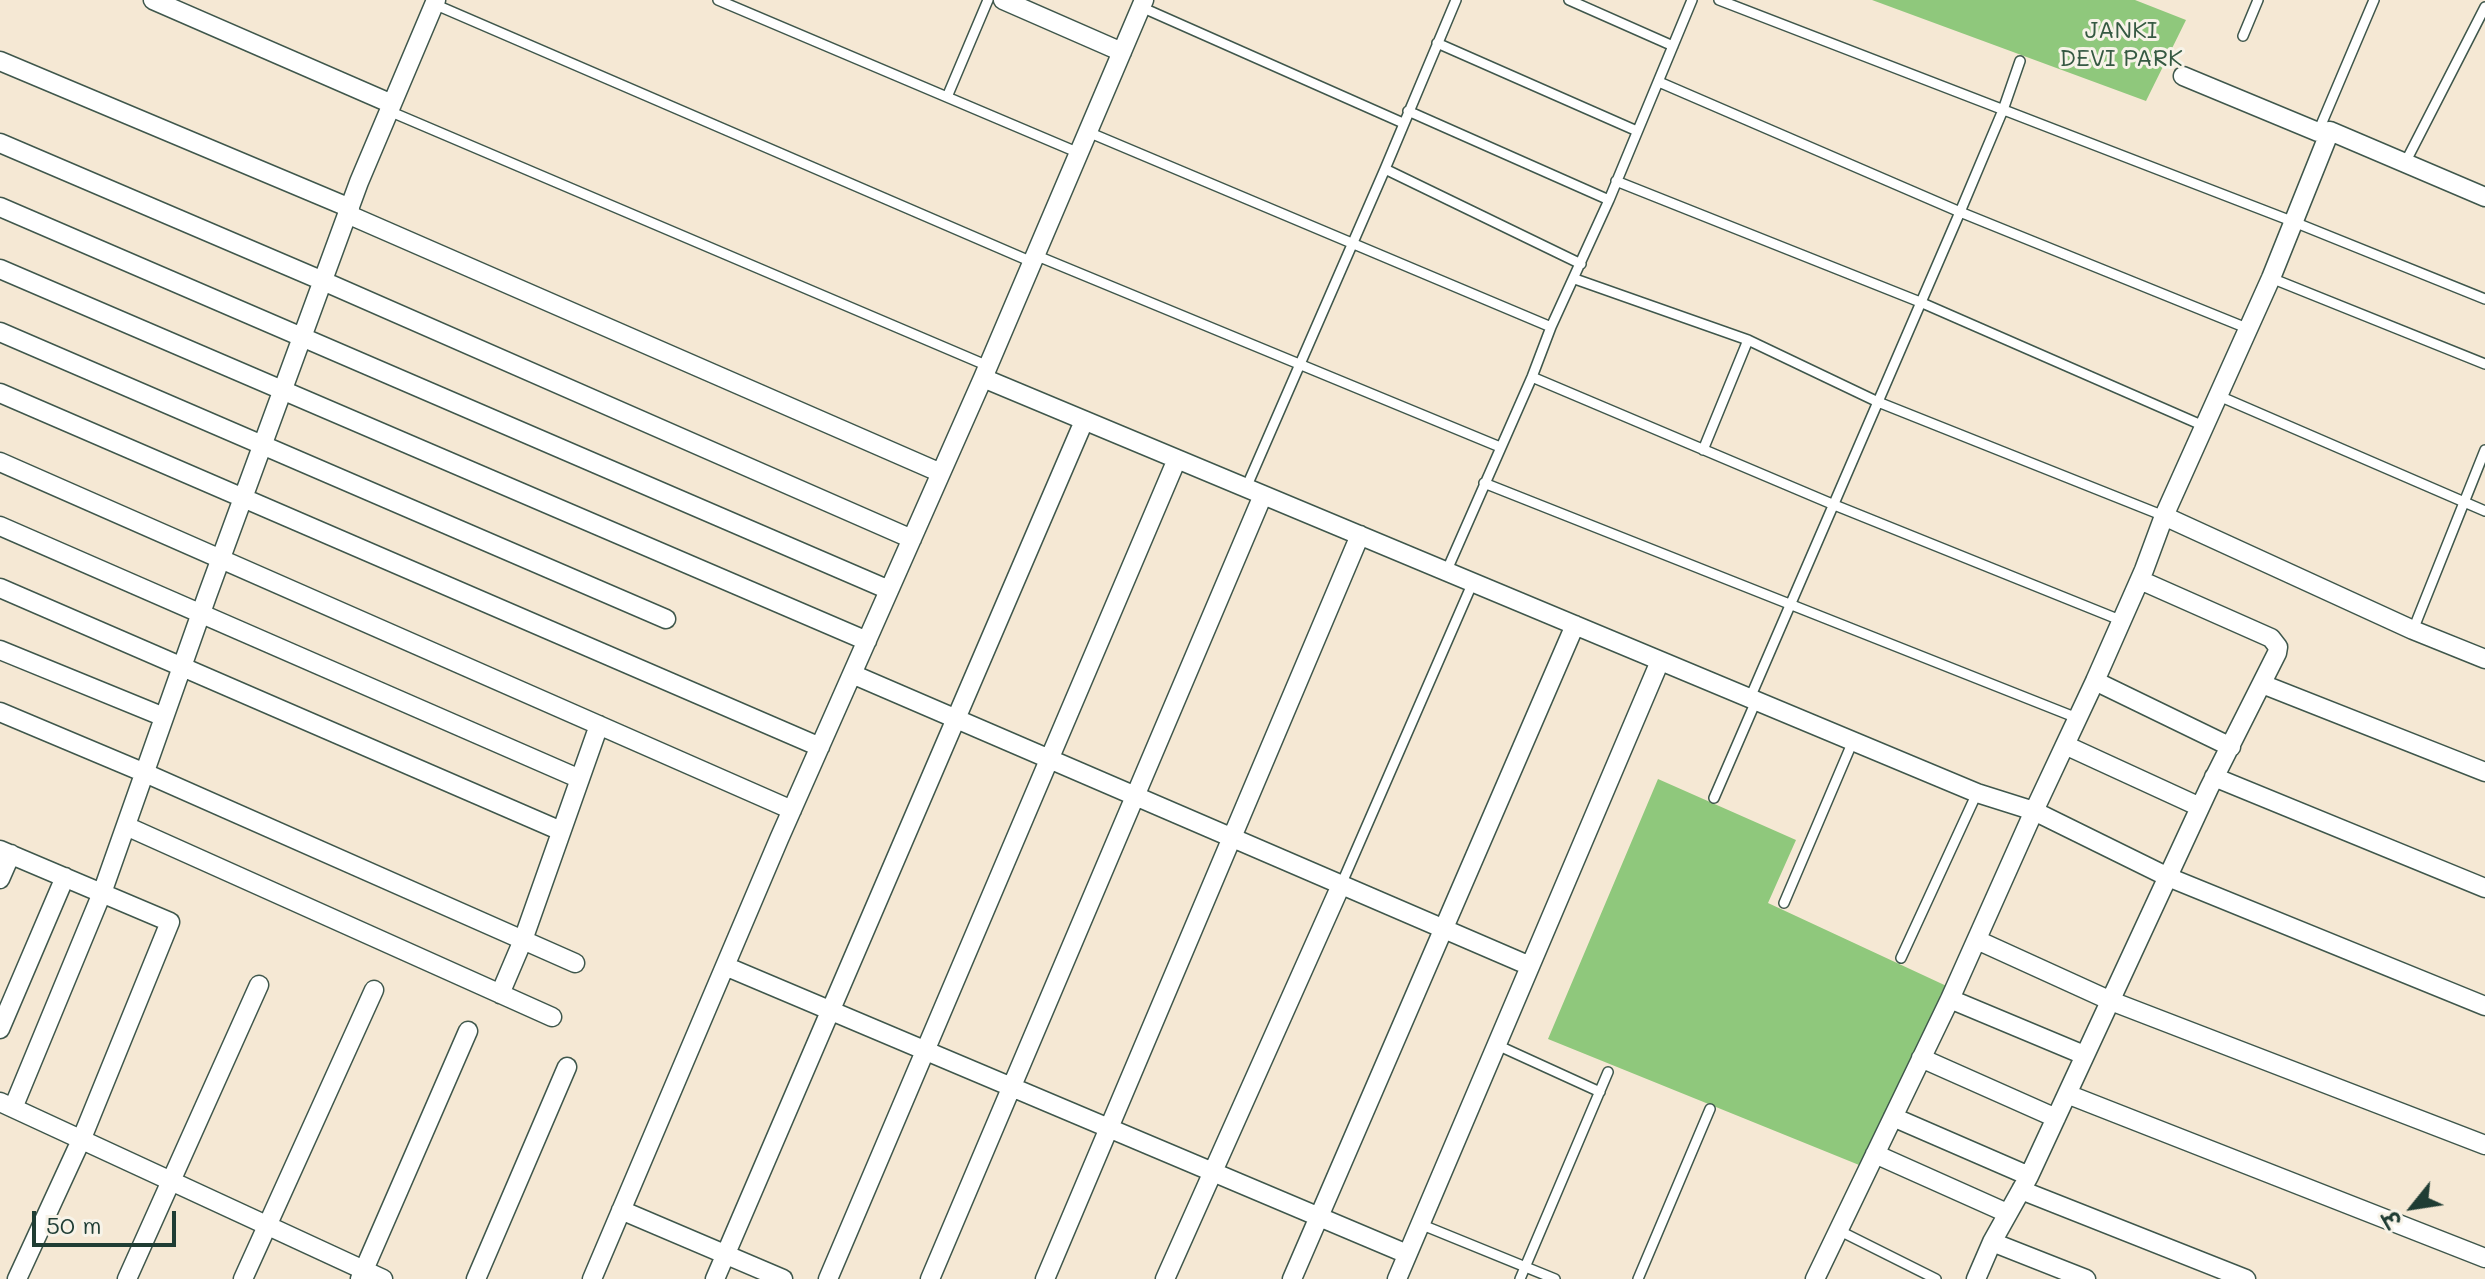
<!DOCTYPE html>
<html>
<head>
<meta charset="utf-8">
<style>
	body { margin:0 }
	#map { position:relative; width:2485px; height:1279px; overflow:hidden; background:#f5e8d4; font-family:Mali,"Playpen Sans Deva",sans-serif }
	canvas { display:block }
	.north { position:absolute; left:2373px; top:1167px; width:80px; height:80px; -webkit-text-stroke:6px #f7f3e8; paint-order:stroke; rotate:240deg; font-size:22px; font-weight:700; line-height:32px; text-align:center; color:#1f3d34 }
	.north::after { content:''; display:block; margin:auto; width:28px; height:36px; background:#1f3d34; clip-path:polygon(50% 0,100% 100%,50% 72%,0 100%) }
	.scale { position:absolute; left:32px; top:1211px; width:144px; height:36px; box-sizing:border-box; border:4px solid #1f3d34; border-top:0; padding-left:10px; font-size:24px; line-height:28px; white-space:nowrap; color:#1f3d34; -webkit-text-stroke:6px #f7f3e8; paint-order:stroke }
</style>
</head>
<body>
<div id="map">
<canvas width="2485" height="1279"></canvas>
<div class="north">उ</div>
<div class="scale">50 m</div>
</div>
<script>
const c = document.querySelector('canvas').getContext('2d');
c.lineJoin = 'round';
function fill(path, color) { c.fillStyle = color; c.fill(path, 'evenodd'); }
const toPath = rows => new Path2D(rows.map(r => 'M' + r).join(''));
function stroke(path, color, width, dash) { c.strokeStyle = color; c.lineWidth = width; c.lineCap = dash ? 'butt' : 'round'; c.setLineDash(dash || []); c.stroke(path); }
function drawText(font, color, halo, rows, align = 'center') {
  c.font = font + ' Mali,sans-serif'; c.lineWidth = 6; c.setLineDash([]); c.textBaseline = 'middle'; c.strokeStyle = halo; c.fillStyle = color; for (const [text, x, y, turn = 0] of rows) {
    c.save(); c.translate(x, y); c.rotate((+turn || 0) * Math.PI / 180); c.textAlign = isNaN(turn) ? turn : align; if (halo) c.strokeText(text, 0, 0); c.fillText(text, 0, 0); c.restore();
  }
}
fill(toPath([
	[1872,0,2135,0,2186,20,2146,101],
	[1658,779,1796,840,1768,903,1953,989,1869,1169,1548,1039]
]), '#8fc87c');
const lane = toPath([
	[718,0,1079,153],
	[1569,0,1673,46],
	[1719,0,2294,222,2485,299],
	[434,4,1032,262],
	[1141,7,1403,123],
	[2243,36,2258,0],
	[1437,43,1637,131],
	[1659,82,1960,212,2249,329],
	[947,97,988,0],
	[389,111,988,366],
	[1408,111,1609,200],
	[1088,132,1551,327],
	[2318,132,2374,0],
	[2405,163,2485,7],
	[1385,169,1581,264],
	[1616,181,1920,302,2206,427],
	[1035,255,1500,447],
	[2271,278,2485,364],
	[1575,279,1748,340,1878,402,2164,516],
	[1532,377,1832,504,2120,620],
	[2219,396,2485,511],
	[1703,450,1748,340],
	[1484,483,2077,718],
	[1246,488,1385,169,1456,0],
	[1447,570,1532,377,1551,327,1609,200,1692,0],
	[2413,630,2485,450],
	[1750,698,1960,212,2003,110,2020,61],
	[1714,798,1756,701],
	[1341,885,1473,582],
	[1784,903,1853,741],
	[1901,958,1977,793],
	[1497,1045,1600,1092],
	[1420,1224,1555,1279],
	[1838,1230,1936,1279],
	[1520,1279,1608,1072],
	[1638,1279,1710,1109]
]);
const street = toPath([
	[153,0,392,104],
	[1003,0,1122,52],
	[0,61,350,208],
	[2183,76,2318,132,2330,131],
	[0,143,323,281,912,539],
	[0,207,889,590],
	[347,214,941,473],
	[0,269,867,641],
	[0,332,666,619],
	[983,378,1977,793,2034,811,2168,877,2485,1006],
	[0,393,820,747],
	[0,462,792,810],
	[2164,516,2413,630,2485,659],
	[0,526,580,779],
	[0,588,561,831],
	[0,650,164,717],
	[852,674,1530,966],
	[2095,681,2231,747],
	[2262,684,2485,772],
	[0,712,145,773,575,963],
	[2065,745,2200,807],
	[2214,777,2485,888],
	[126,826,552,1017],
	[0,850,170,922,82,1138,17,1279],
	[0,879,11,854],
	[1977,940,2111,1001,2485,1145],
	[725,966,1407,1254],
	[500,994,523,940,599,725],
	[1950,999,2084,1055],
	[0,1029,65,877],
	[1921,1058,2056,1118],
	[2067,1094,2485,1258],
	[0,1102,383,1279],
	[13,1108,102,893,207,596,359,182,436,0],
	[1893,1117,2029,1176],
	[1875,1154,2007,1213],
	[2021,1190,2246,1279],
	[621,1210,783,1279],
	[1992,1242,2086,1279],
	[127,1279,259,985],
	[243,1279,374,990],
	[360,1279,468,1031],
	[476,1279,567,1067],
	[592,1279,779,839,983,378,1144,0],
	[715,1279,1084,421],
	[828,1279,1177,459],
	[930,1279,1263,495],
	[1045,1279,1360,535],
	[1165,1279,1341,885],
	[1292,1279,1575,625],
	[1397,1279,1660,661],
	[1815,1279,1950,999,2034,811,2095,681,2144,570,2164,516,2271,278,2330,131,2485,197],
	[1976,1279,1992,1242,2029,1176,2209,788,2277,653,2278,647,2271,638,2140,580]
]);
stroke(lane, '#3f574c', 12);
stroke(street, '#3f574c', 21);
stroke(lane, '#fff', 9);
stroke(street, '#fff', 18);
drawText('24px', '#355942', '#f7f3e8', [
	["JANKI",2121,31],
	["DEVI PARK",2121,59]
]);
</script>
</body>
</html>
